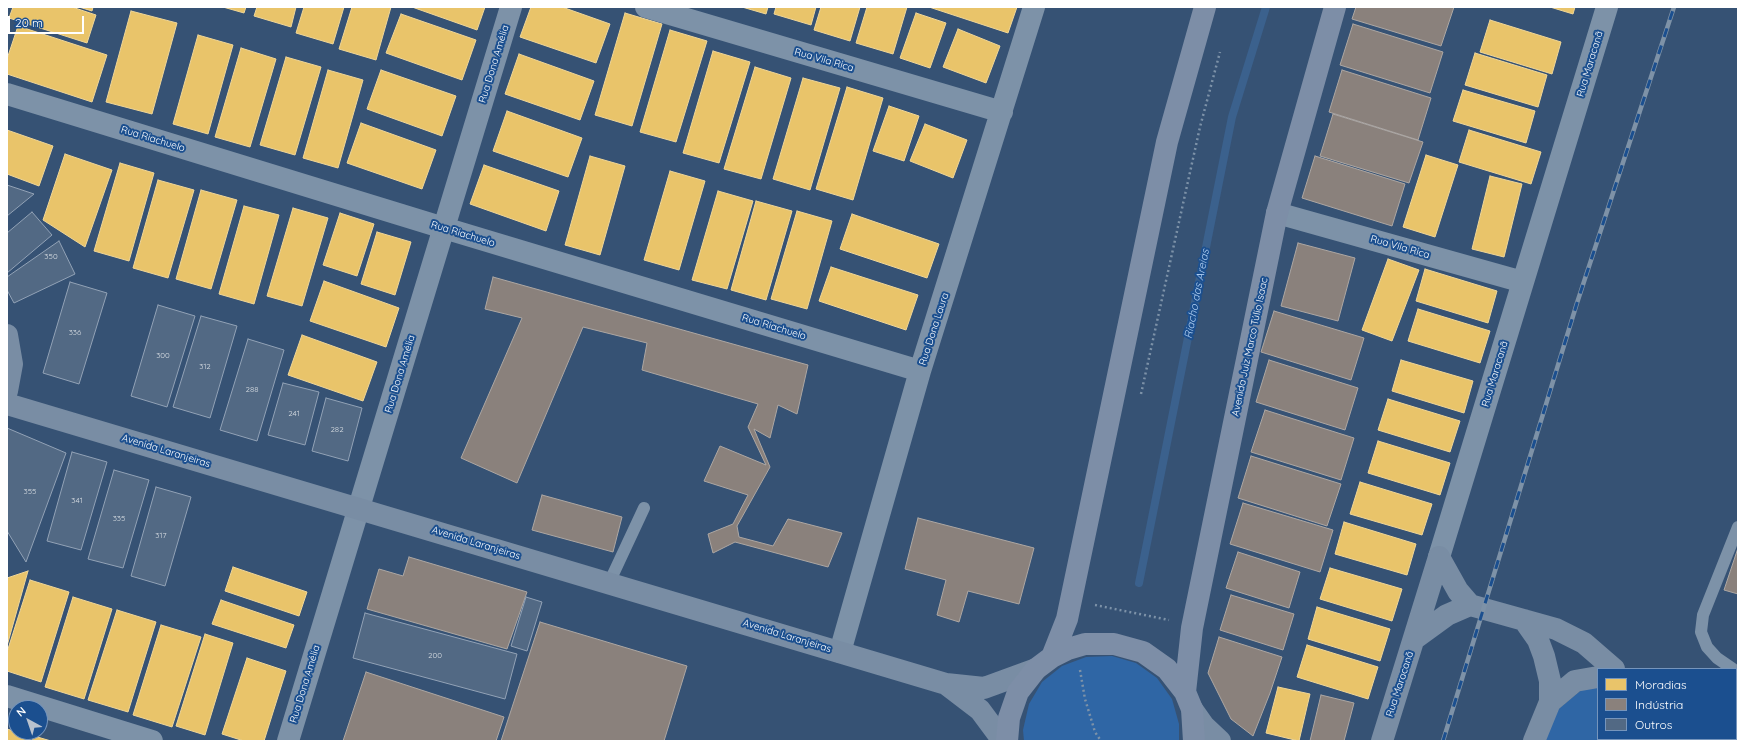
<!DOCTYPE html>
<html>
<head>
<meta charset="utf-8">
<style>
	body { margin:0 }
	#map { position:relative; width:1745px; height:748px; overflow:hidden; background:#365274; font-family:Quicksand,sans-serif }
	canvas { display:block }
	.frame { position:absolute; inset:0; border:8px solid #fff; pointer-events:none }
	.legend { position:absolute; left:1597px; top:668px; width:140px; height:72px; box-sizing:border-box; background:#1b4f8f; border:1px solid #7695bc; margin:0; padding:5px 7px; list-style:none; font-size:12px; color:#fff }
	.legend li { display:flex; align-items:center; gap:8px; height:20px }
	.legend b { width:20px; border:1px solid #7695bc }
	.north { position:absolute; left:8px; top:700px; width:40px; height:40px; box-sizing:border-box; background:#1b4f8f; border:1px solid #7695bc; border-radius:50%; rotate:320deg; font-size:11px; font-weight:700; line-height:16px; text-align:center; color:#fff }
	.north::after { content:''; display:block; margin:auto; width:14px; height:18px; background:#b9c2ce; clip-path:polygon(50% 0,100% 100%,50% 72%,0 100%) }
	.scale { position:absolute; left:8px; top:16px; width:76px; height:18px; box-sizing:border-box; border:2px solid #fff; border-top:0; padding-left:5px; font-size:12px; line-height:14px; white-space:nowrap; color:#fff; -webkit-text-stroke:3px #1b4f8f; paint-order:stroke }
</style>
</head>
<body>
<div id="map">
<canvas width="1745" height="748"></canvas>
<div class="frame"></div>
<ul class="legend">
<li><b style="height:11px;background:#e9c46a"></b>Moradias</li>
<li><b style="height:11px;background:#8a817c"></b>Indústria</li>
<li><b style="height:11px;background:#526984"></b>Outros</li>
</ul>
<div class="north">N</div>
<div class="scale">20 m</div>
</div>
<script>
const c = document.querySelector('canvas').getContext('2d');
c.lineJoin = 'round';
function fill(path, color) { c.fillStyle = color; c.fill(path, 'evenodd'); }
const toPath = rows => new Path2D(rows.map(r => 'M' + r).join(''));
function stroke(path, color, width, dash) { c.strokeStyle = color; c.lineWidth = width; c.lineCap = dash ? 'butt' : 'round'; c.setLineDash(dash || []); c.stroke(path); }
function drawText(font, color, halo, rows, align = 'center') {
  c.font = font + ' Quicksand,sans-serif'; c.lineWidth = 4; c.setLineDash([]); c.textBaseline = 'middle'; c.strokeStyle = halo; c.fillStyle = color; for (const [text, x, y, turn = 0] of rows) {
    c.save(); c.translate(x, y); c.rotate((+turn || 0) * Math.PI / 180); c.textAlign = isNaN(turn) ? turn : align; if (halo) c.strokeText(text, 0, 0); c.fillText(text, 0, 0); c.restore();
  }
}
fill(toPath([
	[1112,656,1136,663,1157,678,1172,699,1179,724,1179,741,1024,741,1023,730,1029,704,1042,682,1062,666,1086,657],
	[1590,683,1598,686,1598,739,1650,739,1651,741,1545,741,1556,711]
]), '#2f66a5');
const homes = toPath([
	[13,7,72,7,96,15,87,43,9,18,13,7],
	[79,7,93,7,92,11,79,7],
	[223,7,246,7,244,13,223,7],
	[257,7,296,7,291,27,254,16,257,7],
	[304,7,344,7,333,44,296,33,304,7],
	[352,7,391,7,376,60,339,49,352,7],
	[412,7,485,7,477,30,412,7],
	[531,7,562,7,610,24,596,63,520,37,531,7],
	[742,7,768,7,766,14,742,7],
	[776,7,816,7,811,25,774,14,776,7],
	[821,7,860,7,850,41,814,30,821,7],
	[867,7,907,7,893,54,856,43,867,7],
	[929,7,1017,7,1008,33,929,7],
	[1550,7,1575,7,1573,14,1550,7],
	[131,11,177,23,152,114,106,102,131,11],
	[625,13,662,24,632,126,595,115,625,13],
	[916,13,946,23,930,68,900,58,916,13],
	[401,14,476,40,462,80,386,53,401,14],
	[1490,20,1561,42,1552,74,1480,52,1490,20],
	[18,26,107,55,92,102,7,74,7,59,18,26],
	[958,29,1000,46,986,83,943,67,958,29],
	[670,30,707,41,676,142,640,132,670,30],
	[198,35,233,45,208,134,173,124,198,35],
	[241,48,276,59,250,147,215,137,241,48],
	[713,51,750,62,719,163,683,153,713,51],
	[1475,53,1547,75,1538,107,1465,85,1475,53],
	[519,54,594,81,580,120,505,94,519,54],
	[286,57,321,67,295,155,260,145,286,57],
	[755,67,791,78,761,179,724,169,755,67],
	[328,70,363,80,338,168,303,158,328,70],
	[381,70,456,96,442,136,367,109,381,70],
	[803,78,840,88,810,190,773,179,803,78],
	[847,87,883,98,853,200,816,189,847,87],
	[1463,90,1535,111,1526,143,1453,121,1463,90],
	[889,106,919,116,904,161,873,151,889,106],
	[507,111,582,138,568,177,493,151,507,111],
	[361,123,436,150,422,189,347,163,361,123],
	[925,124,967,140,953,178,910,161,925,124],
	[7,130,53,146,39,186,7,174,7,130],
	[1469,130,1541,152,1531,184,1459,162,1469,130],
	[65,154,112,170,85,247,43,220,65,154],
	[1426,155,1458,165,1435,237,1403,227,1426,155],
	[590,156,625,166,600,255,565,245,590,156],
	[120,163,154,173,129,261,94,251,120,163],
	[484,165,559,191,546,231,470,204,484,165],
	[670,171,705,181,679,270,644,260,670,171],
	[1490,176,1522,184,1504,257,1472,249,1490,176],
	[158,180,194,190,168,278,133,268,158,180],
	[201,190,237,200,211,289,176,279,201,190],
	[718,191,753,201,727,289,692,280,718,191],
	[756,201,792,211,766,300,731,290,756,201],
	[244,206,279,215,254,304,219,294,244,206],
	[293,208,328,218,302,306,267,296,293,208],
	[797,211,832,221,807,309,771,299,797,211],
	[340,213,374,224,357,276,323,265,340,213],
	[852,214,939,244,927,278,840,249,852,214],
	[377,232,411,242,395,295,361,284,377,232],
	[1388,259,1419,270,1392,341,1362,330,1388,259],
	[831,267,918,295,906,330,819,301,831,267],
	[1425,269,1497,291,1488,323,1416,301,1425,269],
	[324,281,399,308,386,347,310,321,324,281],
	[1418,309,1490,331,1480,363,1408,341,1418,309],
	[302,335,377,362,363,401,288,375,302,335],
	[1401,360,1473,381,1464,413,1392,391,1401,360],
	[1388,399,1460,421,1450,452,1378,430,1388,399],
	[1378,441,1450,463,1440,495,1368,473,1378,441],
	[1360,482,1432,504,1422,535,1350,514,1360,482],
	[1344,522,1416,544,1407,575,1335,554,1344,522],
	[233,567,307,592,299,616,225,591,233,567],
	[1330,568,1402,589,1392,621,1320,599,1330,568],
	[28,571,7,646,7,578,28,571],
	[30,580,69,592,41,682,7,671,7,652,30,580],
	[73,597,112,609,84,699,45,687,73,597],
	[221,600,294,625,286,648,212,624,221,600],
	[1317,607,1390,629,1380,661,1308,639,1317,607],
	[117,610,156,622,128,712,88,700,117,610],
	[161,625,201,637,172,727,133,715,161,625],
	[205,634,233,643,205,735,176,726,205,634],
	[1307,645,1378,667,1368,699,1297,677,1307,645],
	[247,658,286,671,264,741,244,741,222,734,247,658],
	[1278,687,1310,694,1299,741,1266,733,1278,687],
	[7,729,30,736,29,741,7,741,7,729],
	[34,736,51,741,32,741,34,736]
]);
fill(homes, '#e9c46a');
stroke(homes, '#f0d697', 1);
const industry = toPath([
	[1356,7,1454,7,1441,46,1352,19,1356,7],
	[1353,24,1443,52,1430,93,1340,65,1353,24],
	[1342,70,1431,98,1418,140,1329,112,1342,70],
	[1333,114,1423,142,1409,183,1320,156,1333,114],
	[1315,156,1405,184,1392,226,1302,198,1315,156],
	[1298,243,1355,258,1338,321,1281,306,1298,243],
	[493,277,808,365,797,414,778,405,770,438,754,429,770,467,737,526,739,537,773,546,788,519,842,533,828,567,735,542,713,553,708,534,733,524,748,495,704,481,720,446,766,465,748,427,758,404,642,370,647,343,583,327,517,483,461,458,522,318,485,309,493,277],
	[1274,311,1364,338,1351,380,1261,352,1274,311],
	[1269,360,1358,388,1345,430,1256,402,1269,360],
	[1265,410,1354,438,1341,480,1251,452,1265,410],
	[1251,456,1341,484,1327,526,1238,498,1251,456],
	[542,495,622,517,613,552,532,530,542,495],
	[1243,503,1333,530,1320,572,1230,544,1243,503],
	[918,518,1034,548,1019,604,968,591,959,622,937,615,946,580,905,569,918,518],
	[1738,548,1738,594,1724,590,1738,548],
	[1238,552,1300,572,1289,608,1226,588,1238,552],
	[409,557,527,592,507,649,367,609,379,569,403,576,409,557],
	[1231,595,1294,614,1283,650,1220,630,1231,595],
	[540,622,687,666,664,741,501,741,540,622],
	[1219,637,1282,657,1270,693,1253,736,1231,719,1208,673,1219,637],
	[366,672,504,717,496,741,343,741,366,672],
	[1321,695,1354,703,1344,741,1310,741,1321,695]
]);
fill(industry, '#8a817c');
stroke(industry, '#ada7a3', 1);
stroke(toPath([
	[1139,583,1232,117,1266,7]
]), '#3b618d', 8);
const building = toPath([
	[7,185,34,194,7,216,7,185],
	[32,212,52,235,7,273,7,233,32,212],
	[59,241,75,274,14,303,7,290,7,277,59,241],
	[70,282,107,293,79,384,43,373,70,282],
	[158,305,195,316,167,407,131,396,158,305],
	[201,316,237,326,210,418,173,407,201,316],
	[248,339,284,350,257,441,220,430,248,339],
	[283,383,319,392,305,445,268,435,283,383],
	[326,398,362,408,348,461,312,451,326,398],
	[7,428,66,453,26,562,7,531,7,428],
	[72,452,107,462,81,550,47,541,72,452],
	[114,470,149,480,123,568,88,559,114,470],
	[156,487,191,497,165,586,131,576,156,487],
	[526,597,542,602,527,651,511,646,526,597],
	[365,613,517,654,505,699,353,658,365,613]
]);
fill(building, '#526984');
stroke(building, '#92a2b6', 1);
stroke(toPath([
	[1141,394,1200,127,1220,52],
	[1095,605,1169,620],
	[1080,670,1085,699,1095,732,1101,741],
	[1645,739,1646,741]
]), '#7d92a8', 2.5, [2, 3]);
stroke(toPath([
	[609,583,644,508],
	[1733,669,1717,658,1707,647,1701,632,1703,615,1738,527]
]), '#7d92a8', 12);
stroke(toPath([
	[646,7,1002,112],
	[7,94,444,228,920,371],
	[1277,213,1523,282],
	[1439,557,1607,7],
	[840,652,920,371,1034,7],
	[7,696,152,741],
	[288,741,511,7]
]), '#7d92a8', 22);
stroke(toPath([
	[7,335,12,364,7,391],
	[7,404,946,684,984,688,1036,669],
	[1439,557,1458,591,1470,605],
	[1470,605,1556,629,1584,643,1614,669],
	[1524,620,1538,640,1544,656,1550,681,1550,702],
	[1414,639,1447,615,1470,605],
	[946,684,980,710,1003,741],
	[1192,709,1204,726,1220,741],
	[1674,739,1674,741],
	[1382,741,1439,557],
	[1534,741,1550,702,1575,681,1598,677]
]), '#798da4', 22);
stroke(toPath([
	[1052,657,1067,619,1167,142,1205,7],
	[1185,692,1192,628,1277,213,1335,7],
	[1007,741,1009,718,1018,692,1036,669,1052,657,1068,649,1085,644,1114,644,1143,652,1167,669,1185,692,1192,709,1194,741]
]), '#7d8ea7', 22);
const rail = toPath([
	[1443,741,1577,303,1674,7]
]);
stroke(rail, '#7e92a7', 4.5);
stroke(rail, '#1b4f8f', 3, [9]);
drawText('8px', '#d4dae0', null, [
	["350",51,257],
	["336",75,333],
	["300",163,356],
	["312",205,367],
	["288",252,390],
	["241",294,414],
	["282",337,430],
	["355",30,492],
	["341",77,501],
	["335",119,519],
	["317",161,536],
	["200",435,656]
]);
drawText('10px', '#fff', '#1b4f8f', [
	["Rua Vila Rica",824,60,16],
	["Rua Dona Amélia",494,64,-73],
	["Rua Maracanã",1590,64,-73],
	["Rua Riachuelo",153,139,17],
	["Rua Riachuelo",463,234,17],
	["Rua Vila Rica",1400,247,16],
	["Rua Riachuelo",774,327,17],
	["Rua Dona Laura",934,329,-72],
	["Avenida Juiz Marco Túlio Isaac",1250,347,-78],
	["Rua Dona Amélia",400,374,-73],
	["Rua Maracanã",1495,374,-73],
	["Avenida Laranjeiras",166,451,17],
	["Avenida Laranjeiras",476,543,17],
	["Avenida Laranjeiras",787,636,17],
	["Rua Dona Amélia",305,684,-73],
	["Rua Maracanã",1400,684,-72]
]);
drawText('italic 11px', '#b5d3f5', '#1b4f8f', [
	["Riacho das Areias",1197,294,-79]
]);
</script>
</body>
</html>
